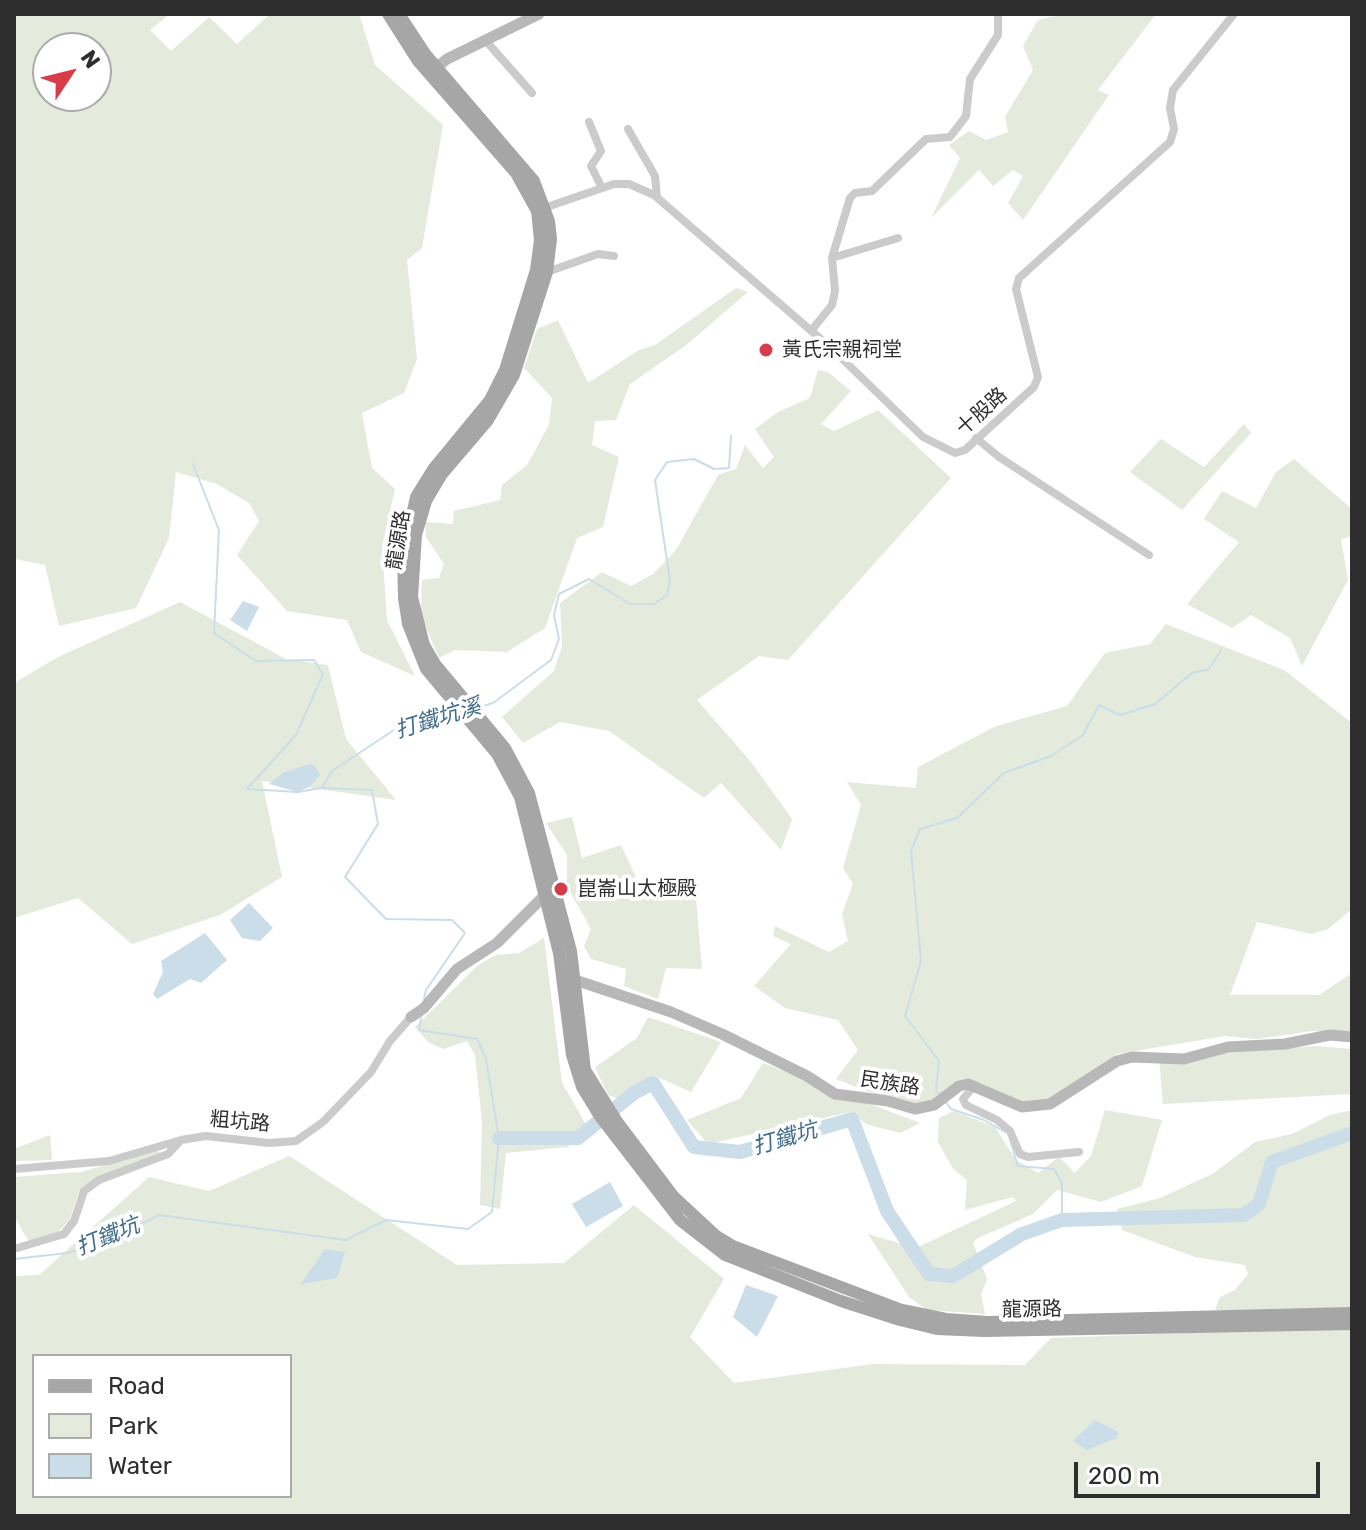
<!DOCTYPE html>
<html>
<head>
<meta charset="utf-8">
<style>
	body { margin:0 }
	#map { position:relative; width:1366px; height:1530px; overflow:hidden; background:#fff; font-family:Rubik,sans-serif }
	canvas { display:block }
	.frame { position:absolute; inset:0; border:16px solid #2e2e2e; pointer-events:none }
	.legend { position:absolute; left:32px; top:1354px; width:260px; height:144px; box-sizing:border-box; background:#fff; border:2px solid #ababab; margin:0; padding:10px 14px; list-style:none; font-size:24px; color:#2e2e2e }
	.legend li { display:flex; align-items:center; gap:16px; height:40px }
	.legend b { width:40px; border:2px solid #ababab }
	.north { position:absolute; left:32px; top:32px; width:80px; height:80px; box-sizing:border-box; background:#fff; border:2px solid #ababab; border-radius:50%; rotate:55deg; font-size:22px; font-weight:700; line-height:32px; text-align:center; color:#2e2e2e }
	.north::after { content:''; display:block; margin:auto; width:28px; height:36px; background:#d83c48; clip-path:polygon(50% 0,100% 100%,50% 72%,0 100%) }
	.scale { position:absolute; left:1074px; top:1462px; width:246px; height:36px; box-sizing:border-box; border:4px solid #2e2e2e; border-top:0; padding-left:10px; font-size:24px; line-height:28px; white-space:nowrap; color:#2e2e2e; -webkit-text-stroke:6px #fff; paint-order:stroke }
</style>
</head>
<body>
<div id="map">
<canvas width="1366" height="1530"></canvas>
<div class="frame"></div>
<ul class="legend">
<li><b style="height:10px;background:#a6a6a6"></b>Road</li>
<li><b style="height:22px;background:#e4eadc"></b>Park</li>
<li><b style="height:22px;background:#cadde9"></b>Water</li>
</ul>
<div class="north">N</div>
<div class="scale">200 m</div>
</div>
<script>
const c = document.querySelector('canvas').getContext('2d');
c.lineJoin = 'round';
function fill(path, color) { c.fillStyle = color; c.fill(path, 'evenodd'); }
const toPath = rows => new Path2D(rows.map(r => 'M' + r).join(''));
function stroke(path, color, width, dash) { c.strokeStyle = color; c.lineWidth = width; c.lineCap = dash ? 'butt' : 'round'; c.setLineDash(dash || []); c.stroke(path); }
function drawText(font, color, halo, rows, align = 'center') {
  c.font = font + ' Rubik,"Noto Sans TC",sans-serif'; c.lineWidth = 8; c.setLineDash([]); c.textBaseline = 'middle'; c.strokeStyle = halo; c.fillStyle = color; for (const [text, x, y, turn = 0] of rows) {
    c.save(); c.translate(x, y); c.rotate((+turn || 0) * Math.PI / 180); c.textAlign = isNaN(turn) ? turn : align; if (halo) c.strokeText(text, 0, 0); c.fillText(text, 0, 0); c.restore();
  }
}
fill(toPath([
	[14,14,170,14,150,30,171,51,209,17,237,44,270,14,359,14,375,65,443,125,422,248,407,260,417,359,404,393,362,413,372,468,395,489,382,546,387,620,415,676,361,652,347,620,287,611,237,555,259,521,249,503,217,484,176,472,169,538,136,608,59,626,45,565,14,559],
	[48,48,96,48,96,96,48,96],
	[1065,14,1156,14,1098,90,1109,95,1023,220,1008,203,1023,176,1013,170,993,186,979,170,931,218,960,158,949,145,969,131,986,140,1008,132,1005,117,1033,70,1023,46,1038,20],
	[736,288,748,292,685,346,630,384,616,420,595,421,592,445,619,457,603,527,577,538,545,628,507,652,455,650,439,658,421,615,422,580,439,578,444,564,426,537,425,522,453,524,454,511,500,500,502,485,527,465,549,425,552,398,524,368,537,329,558,320,588,383,639,350,655,345],
	[818,370,829,373,851,391,821,424,834,431,878,410,951,478,788,660,759,656,697,700,751,762,792,819,781,850,721,783,704,798,609,731,560,722,523,743,502,717,554,671,562,646,560,603,602,572,631,586,653,574,676,550,718,475,736,469,745,445,763,468,774,457,755,429,778,412,810,398],
	[1244,424,1251,433,1182,510,1130,472,1161,439,1204,467],
	[1294,459,1352,509,1352,536,1341,539,1348,580,1302,666,1290,638,1251,615,1232,628,1187,604,1239,542,1204,519,1222,491,1256,508,1276,472],
	[180,602,286,659,328,665,346,739,396,800,262,781,282,877,220,915,132,944,78,898,14,918,14,683,58,657],
	[1166,624,1284,670,1352,723,1352,909,1328,929,1312,934,1257,922,1230,995,1319,995,1352,973,1352,1033,1312,1031,1256,1039,1225,1036,1117,1054,1080,1083,1051,1099,1022,1105,967,1083,918,1107,897,1103,836,1079,858,1050,838,1020,785,1008,754,986,791,944,773,936,775,926,829,952,848,941,842,914,853,884,843,868,861,805,847,782,916,788,918,767,996,726,1067,706,1105,653,1150,644],
	[572,817,582,858,621,845,636,877,624,882,696,898,702,969,666,968,658,999,624,986,626,969,591,959,584,946,591,929,567,886,567,855,546,823],
	[544,938,562,1083,592,1135,567,1147,506,1153,500,1209,480,1205,482,1122,475,1055,467,1041,443,1049,428,1042,415,1027,478,965,496,955,519,953],
	[648,1017,721,1042,691,1092,655,1076,617,1098,608,1095,595,1067,637,1038],
	[1316,1046,1352,1049,1352,1094,1163,1104,1159,1058],
	[763,1063,920,1123,900,1133,866,1124,850,1112,708,1144,687,1120,741,1098],
	[1105,1110,1162,1120,1142,1186,1101,1202,1057,1190,1033,1214,976,1239,973,1243,987,1279,981,1294,985,1314,927,1310,909,1297,868,1234,916,1248,1016,1201,1013,1197,965,1210,967,1180,953,1169,938,1142,939,1118,954,1111,995,1127,1016,1160,1038,1173,1059,1157,1075,1173,1091,1156],
	[1352,1110,1352,1308,1286,1312,1215,1310,1220,1297,1235,1290,1248,1274,1245,1265,1195,1257,1122,1230,1117,1209,1160,1198,1214,1173,1255,1142,1292,1134,1330,1115],
	[50,1135,52,1160,14,1161,14,1149],
	[156,1150,162,1154,102,1176,79,1192,69,1221,53,1237,30,1244,14,1216,14,1177,81,1172],
	[289,1156,457,1265,564,1263,634,1205,724,1279,690,1337,734,1383,873,1364,1025,1365,1051,1338,1352,1327,1352,1516,14,1516,14,1276,39,1275,149,1177,209,1191],
	[34,1356,290,1356,290,1496,34,1496]
]), '#e4eadc');
fill(toPath([
	[243,601,259,607,247,631,230,620],
	[309,764,315,766,320,775,309,787,298,792,269,784,283,773],
	[249,903,273,928,260,941,242,938,230,920],
	[205,933,227,960,201,983,190,979,157,999,153,994,163,972,161,961],
	[610,1182,623,1206,586,1227,572,1204],
	[325,1249,345,1252,337,1278,301,1284],
	[746,1285,778,1296,757,1337,733,1317],
	[1095,1420,1118,1432,1117,1438,1087,1450,1073,1441]
]), '#cadde9');
stroke(toPath([
	[193,464,219,530,214,633,256,661,314,660,323,674,296,735,247,789,298,792,321,788],
	[477,708,493,703,551,660,559,639,554,615,559,594,589,579,630,604,654,604,667,595,670,581,655,480,667,462,694,459,714,469,729,468,731,436],
	[424,999,426,990,465,933,452,920,386,919,345,877,378,824,372,790,322,788,332,771,394,730,455,715],
	[941,1096,936,1090,939,1061,905,1016,921,961,911,851,920,829,957,818,1004,773,1051,756,1083,735,1099,705,1120,715,1155,704,1192,673,1209,669,1221,650],
	[945,1101,951,1109,984,1120,1005,1132],
	[1010,1140,1018,1166,1054,1169,1062,1183,1062,1220],
	[14,1259,67,1253,111,1240,159,1215,346,1240,386,1220,468,1229,492,1212,499,1138,486,1059,477,1039,419,1030,421,1018]
]), '#cadde9', 2);
stroke(toPath([
	[499,1138,578,1138,634,1093,653,1083,694,1147,740,1152,852,1119,887,1211,929,1274,953,1276,1022,1234,1062,1220,1244,1215,1259,1204,1272,1162,1352,1133]
]), '#cadde9', 14);
stroke(toPath([
	[486,41,532,93],
	[589,122,601,151,591,166,602,188],
	[628,129,655,176,657,197],
	[541,209,614,184,629,184,654,195,830,347,923,437,955,453,965,450,1034,387,1038,377,1016,289,1019,278,1170,142,1174,129,1170,108,1173,90,1234,14],
	[832,258,898,238],
	[547,272,598,254,614,256],
	[811,331,832,305,835,291,832,258,850,198,855,193,872,191,926,139,950,137,966,116,970,79,998,35,998,14],
	[976,438,999,457,1149,555],
	[975,1085,963,1099,966,1105,997,1120,1010,1131,1020,1154,1028,1157,1079,1152],
	[14,1169,109,1161,181,1140,206,1136,269,1143,296,1141,323,1122,371,1072,390,1041,411,1017],
	[14,1249,64,1234,74,1221,84,1191,99,1180,168,1154,181,1140]
]), '#cbcbcb', 8);
stroke(toPath([
	[432,71,447,59,539,14],
	[566,977,671,1012,722,1034,807,1076,835,1094,888,1101,915,1109,934,1105,959,1086,968,1084,1022,1107,1050,1104,1117,1061,1132,1057,1184,1059,1228,1047,1285,1044,1330,1035,1352,1037],
	[411,1017,424,1008,457,969,497,943,550,890]
]), '#b8b8b8', 11);
stroke(toPath([
	[388,14,418,61,516,173,537,211,540,240,536,270,505,370,490,400,434,468,416,497,403,555,404,598,408,624,426,669,497,754,520,797,559,953,572,1055,582,1087,599,1115,680,1220,725,1255,841,1301,900,1320,937,1329,984,1331,1352,1324],
	[399,14,426,55,534,181,549,221,551,239,547,272,514,375,488,420,442,474,426,501,416,535,412,597,424,645,435,664,505,748,529,793,571,951,585,1070,616,1120,674,1197,715,1235,733,1246,902,1310,946,1319,988,1322,1352,1313]
]), '#a6a6a6', 12);
for (const [x, y, r, color] of [
	[766,350,8,"#d83c48"],
	[561,889,8,"#d83c48"]
]) { const dot = new Path2D(); dot.arc(x, y, r, 0, 2 * Math.PI); c.fillStyle = color; c.fill(dot); stroke(dot, '#fff', 3); }
drawText('20px', '#2e2e2e', '#fff', [
	["黃氏宗親祠堂",782,350],
	["崑崙山太極殿",577,889]
], 'left');
drawText('20px', '#2e2e2e', '#fff', [
	["十股路",982,412,-42],
	["龍源路",399,540,-81],
	["民族路",890,1084,9],
	["粗坑路",240,1122,5],
	["龍源路",1032,1310,-1]
]);
drawText('italic 22px', '#426e8a', '#fff', [
	["打鐵坑溪",438,719,-17],
	["打鐵坑",785,1139,-16],
	["打鐵坑",108,1237,-22]
]);
</script>
</body>
</html>
